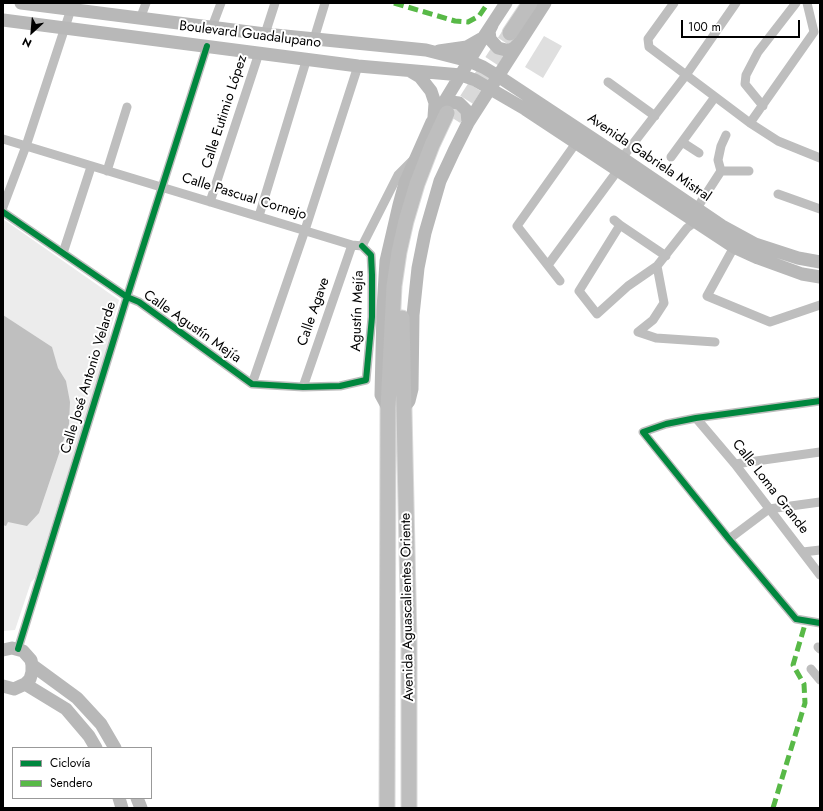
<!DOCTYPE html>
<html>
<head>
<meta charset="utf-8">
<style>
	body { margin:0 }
	#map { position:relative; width:823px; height:811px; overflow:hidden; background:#fff; font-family:Jost,sans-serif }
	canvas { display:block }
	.frame { position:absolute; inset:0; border:4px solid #000; pointer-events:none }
	.legend { position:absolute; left:12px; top:747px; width:140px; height:52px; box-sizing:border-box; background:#fff; border:1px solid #999; margin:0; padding:5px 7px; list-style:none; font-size:12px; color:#000 }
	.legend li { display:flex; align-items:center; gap:8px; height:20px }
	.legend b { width:20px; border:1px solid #999 }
	.north { position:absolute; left:12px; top:12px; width:40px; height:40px; -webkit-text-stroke:3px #fff; paint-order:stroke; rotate:206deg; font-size:11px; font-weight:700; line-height:16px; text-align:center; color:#000 }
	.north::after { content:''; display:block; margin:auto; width:14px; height:18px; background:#000; clip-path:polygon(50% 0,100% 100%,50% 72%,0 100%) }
	.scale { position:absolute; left:681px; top:20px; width:119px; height:18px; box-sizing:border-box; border:2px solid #000; border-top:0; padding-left:5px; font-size:12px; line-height:14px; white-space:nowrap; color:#000; -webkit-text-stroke:3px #fff; paint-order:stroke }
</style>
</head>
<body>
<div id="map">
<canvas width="823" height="811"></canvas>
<div class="frame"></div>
<ul class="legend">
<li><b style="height:5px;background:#00873e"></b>Ciclovía</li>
<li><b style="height:5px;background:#58b947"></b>Sendero</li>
</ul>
<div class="north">N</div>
<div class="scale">100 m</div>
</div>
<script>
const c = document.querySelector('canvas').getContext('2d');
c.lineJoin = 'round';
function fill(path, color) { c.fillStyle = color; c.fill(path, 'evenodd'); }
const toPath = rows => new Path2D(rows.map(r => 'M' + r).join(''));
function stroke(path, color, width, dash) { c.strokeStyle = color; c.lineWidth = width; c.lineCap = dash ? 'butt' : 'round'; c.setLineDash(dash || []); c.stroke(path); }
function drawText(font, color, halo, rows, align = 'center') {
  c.font = font + ' Jost,sans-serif'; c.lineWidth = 4; c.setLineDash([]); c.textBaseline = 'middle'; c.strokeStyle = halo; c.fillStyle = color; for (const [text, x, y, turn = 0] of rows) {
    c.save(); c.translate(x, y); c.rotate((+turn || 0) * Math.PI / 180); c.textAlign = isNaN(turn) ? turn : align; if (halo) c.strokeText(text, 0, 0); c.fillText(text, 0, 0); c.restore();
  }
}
fill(toPath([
	[3,219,119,300,110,330,110,340,35,578,31,582,15,630,3,631]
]), '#ececec');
fill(toPath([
	[3,315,52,347,58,368,66,381,70,402,69,424,39,513,27,526,8,522,6,526,3,525]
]), '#bfbfbf');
fill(toPath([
	[544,36,562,46,543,78,525,67]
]), '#dfdfdf');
stroke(toPath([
	[454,119,510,33]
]), '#d9d9d9', 15, [15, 8]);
const primary = toPath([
	[510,33,530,3],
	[402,318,409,642,409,808],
	[387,808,388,408,394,286,399,252,406,221,417,184,432,145,447,113]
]);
stroke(primary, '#dbdbdb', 17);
stroke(toPath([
	[674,3,648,39,649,47,750,123,778,141,820,158],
	[140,19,146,3],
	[212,27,221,3],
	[265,34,275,3],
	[314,39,325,3],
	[608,82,655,116],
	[763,106,745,84,746,75,758,52,796,3],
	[750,123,814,32,807,3],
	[3,139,352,245,362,246],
	[682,142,699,153],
	[671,157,715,97],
	[622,158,686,75,736,3],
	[107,171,127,107],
	[721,171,718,160,721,146,726,135],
	[778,194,820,209],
	[210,202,259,53],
	[3,207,26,146,73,3],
	[697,208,721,171,749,171],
	[3,212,127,297,139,302,252,384,303,387,340,386,366,380,372,317,372,275,371,255,362,246],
	[259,216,307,58],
	[614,220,620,225,666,256],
	[620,225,579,291,597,314,628,286,657,266,687,228,699,219],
	[362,246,398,175,413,160],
	[734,247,707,296,770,322,820,305],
	[63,253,91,167],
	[548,265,618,170],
	[560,281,517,226,576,143],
	[638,332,656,338,715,342],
	[638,332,653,320,664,303,657,266],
	[252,384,305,230,358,66],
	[303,387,352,245],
	[820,401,696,418,666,424,643,432,729,539,796,619,820,623],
	[696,418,735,464,820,575],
	[735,464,820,452],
	[729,539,769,509,820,502],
	[803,552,820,550],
	[818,647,820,649],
	[18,649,127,297,207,46],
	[811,669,820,680]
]), '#bebebe', 9);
stroke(toPath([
	[21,3,265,34,426,50,469,61,483,67,498,76,622,158,722,226,755,244,798,258,820,262],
	[3,20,358,66,461,75,475,80,525,109,734,247,758,258,802,274,820,277],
	[492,25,489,31,490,39,498,48,506,50,510,50,514,48,519,43],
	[439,51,467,47,481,39],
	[410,71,420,77,431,91,435,103,434,117],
	[441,107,451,102,459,103,467,111,468,123],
	[387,406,381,395,383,309,386,261,399,205,405,183,432,122,483,38,506,3],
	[404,407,409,401,412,389,413,315,418,268,425,233,440,181,454,151,468,123,545,3],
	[3,650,12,648,23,651,31,660,32,665,32,672,30,679,25,684,14,689,3,686],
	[32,665,77,698,101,724,115,748],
	[25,684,66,709,89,736,96,748],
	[119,798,122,808],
	[137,798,141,808]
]), '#b8b8b8', 13);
stroke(primary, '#bebebe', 15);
stroke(toPath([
	[394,3,455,21,468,22,479,16,488,3],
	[773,808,805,703,804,684,793,665,806,621]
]), '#58b947', 5, [10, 5]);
stroke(toPath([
	[3,212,127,297,139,302,252,384,303,387,340,386,366,380,372,317,372,275,371,255,362,246],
	[820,401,696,418,666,424,643,432,729,539,796,619,820,623],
	[18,649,127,297,207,46]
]), '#00873e', 6);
drawText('14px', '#000', '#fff', [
	["Boulevard Guadalupano",250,35,7],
	["Calle Eutimio López",225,112,-72],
	["Avenida Gabriela Mistral",649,158,34],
	["Calle Pascual Cornejo",244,197,17],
	["Agustín Mejía",358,311,-88],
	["Calle Agave",314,312,-71],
	["Calle Agustín Mejía",192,327,35],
	["Calle José Antonio Velarde",89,378,-73],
	["Calle Loma Grande",770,487,52],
	["Avenida Aguascalientes Oriente",408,607,-91]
]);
</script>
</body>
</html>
